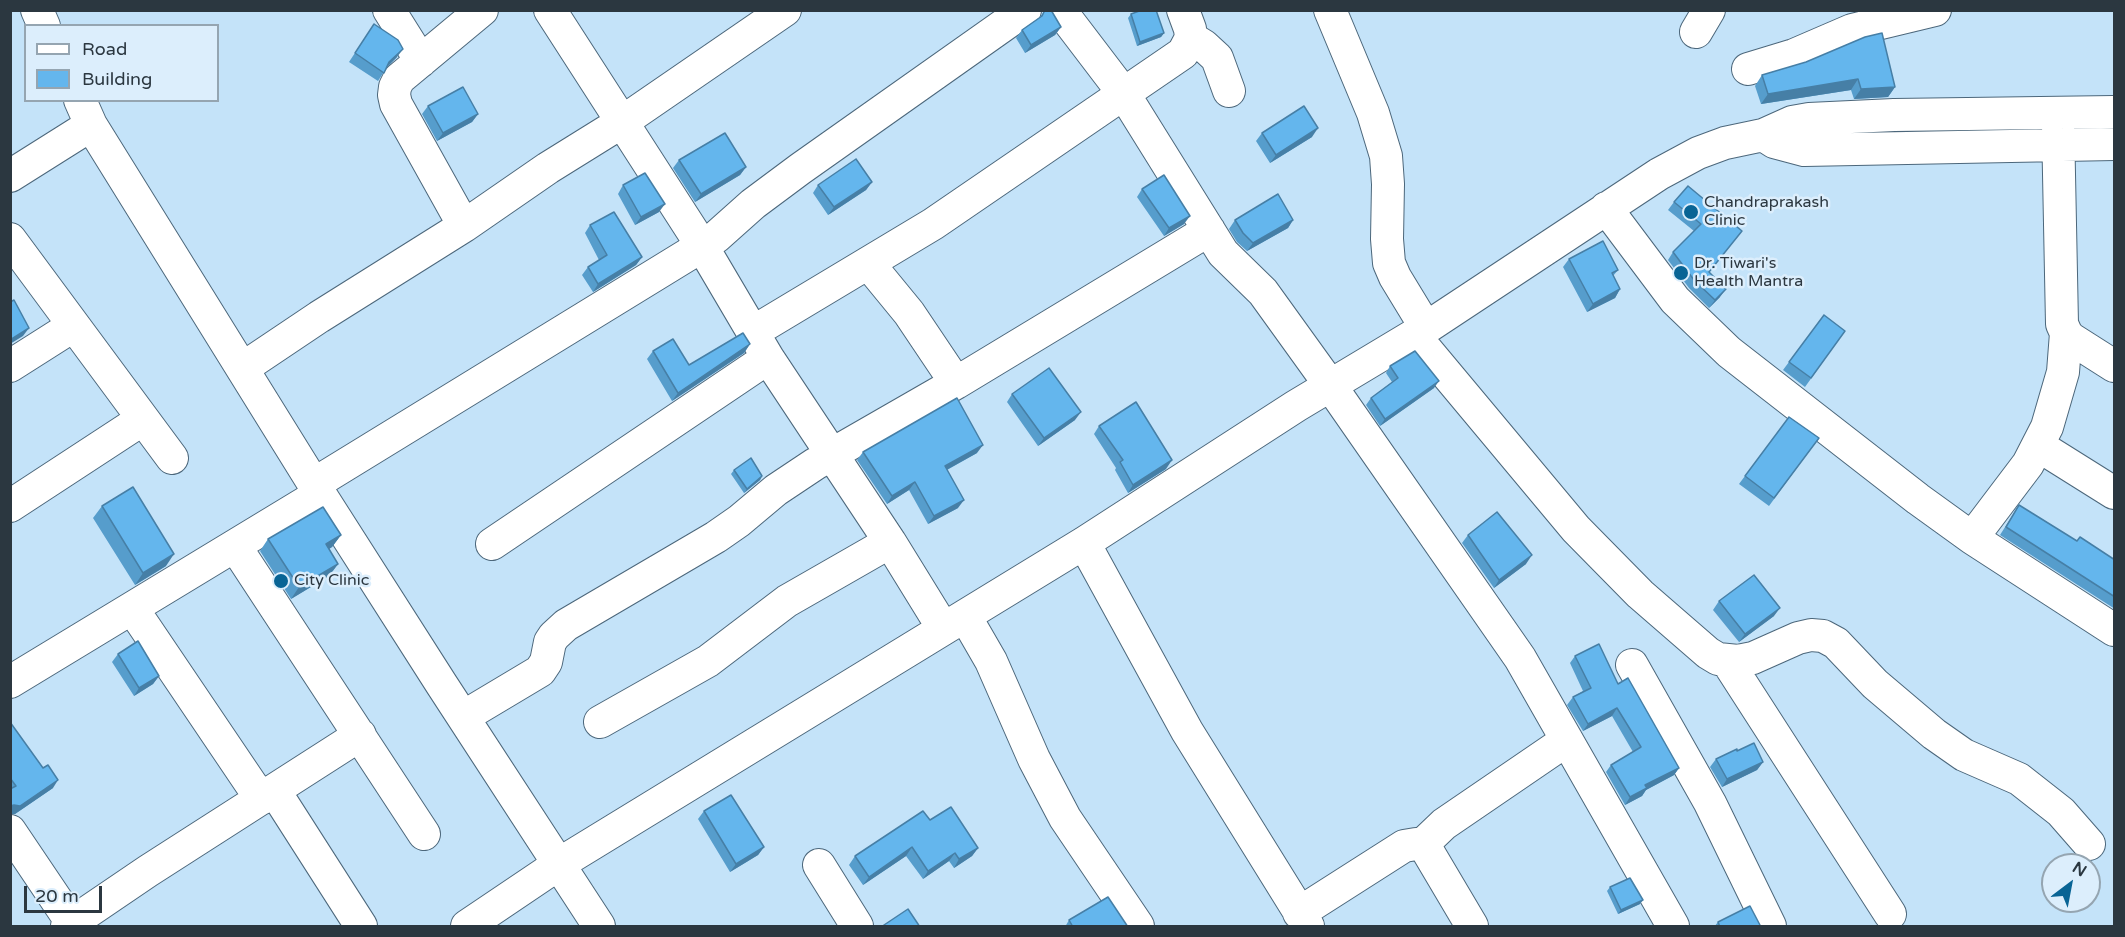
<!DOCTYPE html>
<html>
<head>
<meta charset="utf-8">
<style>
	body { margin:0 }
	#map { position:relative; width:2125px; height:937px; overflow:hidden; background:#c4e3f9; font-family:"Varela Round",sans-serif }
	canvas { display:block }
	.frame { position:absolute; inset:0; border:12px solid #2b3740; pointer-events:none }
	.legend { position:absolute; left:24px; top:24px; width:195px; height:78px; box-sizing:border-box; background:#dceefc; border:2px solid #95a5b1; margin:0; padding:8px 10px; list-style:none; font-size:18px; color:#2b3740 }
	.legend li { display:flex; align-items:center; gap:12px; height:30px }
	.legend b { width:30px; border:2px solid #95a5b1 }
	.north { position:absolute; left:2041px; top:853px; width:60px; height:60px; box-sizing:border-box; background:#dceefc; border:2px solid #95a5b1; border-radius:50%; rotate:32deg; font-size:16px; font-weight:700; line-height:24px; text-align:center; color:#2b3740 }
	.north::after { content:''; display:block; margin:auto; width:21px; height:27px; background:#086495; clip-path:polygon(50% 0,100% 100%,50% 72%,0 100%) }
	.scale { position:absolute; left:24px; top:886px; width:78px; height:27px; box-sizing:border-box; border:3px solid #2b3740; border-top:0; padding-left:8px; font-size:18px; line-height:21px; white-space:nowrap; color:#2b3740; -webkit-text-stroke:4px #dceefc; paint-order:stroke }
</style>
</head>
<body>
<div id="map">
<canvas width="2125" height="937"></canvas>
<div class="frame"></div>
<ul class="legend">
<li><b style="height:8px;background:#fff"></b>Road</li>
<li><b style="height:16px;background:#64b6ed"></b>Building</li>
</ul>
<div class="north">N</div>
<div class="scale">20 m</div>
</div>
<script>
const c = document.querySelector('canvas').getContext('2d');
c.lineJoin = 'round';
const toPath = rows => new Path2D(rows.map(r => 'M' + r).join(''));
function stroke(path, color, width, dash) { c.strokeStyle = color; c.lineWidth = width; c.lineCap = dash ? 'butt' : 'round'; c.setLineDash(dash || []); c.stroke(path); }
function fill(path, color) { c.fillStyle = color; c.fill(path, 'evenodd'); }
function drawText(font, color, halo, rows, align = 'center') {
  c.font = font + ' "Varela Round",sans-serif'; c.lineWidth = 5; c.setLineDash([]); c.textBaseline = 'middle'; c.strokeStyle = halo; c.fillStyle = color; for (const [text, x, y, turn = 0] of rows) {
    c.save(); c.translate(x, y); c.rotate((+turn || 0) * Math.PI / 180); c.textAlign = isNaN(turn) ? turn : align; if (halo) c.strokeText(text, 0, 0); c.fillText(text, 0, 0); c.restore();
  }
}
const minor = toPath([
	[37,10,44,26],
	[389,10,421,61],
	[550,10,702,246,768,358,890,542,943,628],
	[1060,10,1124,94,1223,253,1263,292,1330,385,1520,658,1673,926],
	[1330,10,1373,113,1386,156,1388,184,1387,239,1389,263,1395,277,1426,328],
	[1696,32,1709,10],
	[1191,38,1204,46,1217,58,1229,91],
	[1748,69,1794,55,1852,30,1935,10],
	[80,100,91,125,320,494,442,685,599,926],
	[2058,124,2062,324,2066,333,2070,338,2114,366],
	[1763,135,1774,142,1804,150,2114,144],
	[10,176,91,125],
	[1606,208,1675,300,1729,352,1918,499,1972,538,2114,630],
	[464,226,396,104,394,95,395,87,399,79,482,10],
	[10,239,172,458],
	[868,263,909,313,956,383],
	[753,332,933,224,1183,53,1191,38,1190,29,1183,10],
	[1414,335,1576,529,1640,594,1708,653,1718,659,1738,661,1753,658,1798,638,1811,635,1823,636,1836,643,1875,684,1934,734,1964,755,2019,779,2061,812,2089,844],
	[10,366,73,326],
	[243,368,319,317,464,226,548,168,622,122,785,10],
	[2039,446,2114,493],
	[314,484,702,246,716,237,753,204,800,169,1025,10],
	[10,506,143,419],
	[1972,538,2028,464,2047,427,2063,372,2066,333],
	[1084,543,1187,731,1308,926],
	[492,544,768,358],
	[235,546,424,834],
	[132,608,261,799],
	[965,616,991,661,1034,759,1065,818,1138,926],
	[1727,661,1890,914],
	[1632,665,1710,803,1770,926],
	[10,682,320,494],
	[463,717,540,671,546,662,550,642,554,636,566,625,716,537,739,521,776,490,815,464,956,383,1209,230],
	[600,722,708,661,787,601,890,542],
	[274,790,361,926],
	[10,831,72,923],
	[1422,845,1444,824,1567,740],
	[819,865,857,926],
	[1299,913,1404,846,1416,844,1422,845,1427,850,1472,926],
	[67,926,148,871,360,735],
	[467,926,559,864,1084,543,1296,406,1426,328,1659,174,1698,153,1725,143,1763,135,1792,122,1809,119,1894,115,2114,112]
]);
stroke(minor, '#4c677b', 34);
stroke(minor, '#fff', 32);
fill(toPath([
	[1045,10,1061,27,1055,35,1025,53,1016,38,1022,30,1040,17],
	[1131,14,1164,33,1161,37,1137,46,1128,18],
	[374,24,397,57,387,67,378,81,349,62],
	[1806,62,1895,87,1888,97,1854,99,1851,90,1761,104,1755,86,1762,75],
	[428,106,478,114,472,122,437,141,422,114],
	[1262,133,1312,137,1270,163,1256,141],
	[679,160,746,167,740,175,695,202,673,168],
	[872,182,866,190,828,215,813,193,818,185],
	[623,185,659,212,635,225,618,194],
	[1142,189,1184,224,1164,236,1137,197],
	[1674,202,1742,231,1709,272,1720,297,1709,308,1689,288,1668,260,1673,252,1694,231,1668,210],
	[1235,220,1293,220,1288,228,1247,251,1237,242,1229,229],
	[590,225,642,257,636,265,593,292,582,275,588,267,599,260,585,233],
	[1569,259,1618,270,1613,276,1620,289,1615,298,1587,312,1563,267],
	[1824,315,1845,331,1805,387,1783,370],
	[750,344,744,353,672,401,647,359,653,351,689,365],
	[1390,366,1434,388,1380,426,1366,405,1371,398,1392,382,1386,373],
	[1012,394,1075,420,1038,446,1007,402],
	[1789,417,1819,438,1769,506,1739,484],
	[1099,426,1166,469,1128,493,1115,470,1116,468,1094,434],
	[863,452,977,453,947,470,958,508,928,524,909,490,887,504,857,460],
	[734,470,762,476,760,480,744,493,731,474],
	[2019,505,2077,541,2115,560,2115,609,2000,535],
	[102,506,166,566,135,585,93,518],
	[341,535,332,547,329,549,338,564,329,576,291,599,260,551,268,539],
	[1468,535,1526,564,1494,588,1462,543],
	[1719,601,1774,616,1739,642,1713,610],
	[118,654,159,676,153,684,134,696,112,662],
	[1575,656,1618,684,1679,768,1674,775,1646,790,1642,796,1625,805,1606,772,1611,765,1633,752,1612,716,1583,731,1567,705,1573,697,1583,691,1570,663],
	[10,722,53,788,15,814,10,814],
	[1737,751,1763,762,1757,770,1722,787,1710,767,1716,759],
	[704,811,764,847,758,855,730,872,698,819],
	[930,820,978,848,972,856,954,868,949,861,923,879,906,856,863,885,849,865,855,856],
	[1610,887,1640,904,1618,914,1607,891],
	[1069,920,1128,927,1065,927],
	[1718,922,1761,927,1714,927]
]), '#569dcc');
fill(toPath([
	[1061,27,1055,35,1025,53,1031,45],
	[1164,33,1161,37,1137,46,1140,42],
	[403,49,397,57,383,71,389,62],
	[1858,79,1851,90,1761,104,1768,94],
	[1895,87,1888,97,1854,99,1861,89],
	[478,114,472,122,437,141,443,133],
	[1318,128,1312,137,1270,163,1276,155],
	[746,167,740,175,695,202,701,194],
	[872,182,866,190,828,215,834,207],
	[665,204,659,212,635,225,641,217],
	[1190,216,1184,224,1164,236,1169,228],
	[1293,220,1288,228,1247,251,1253,243],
	[642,257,636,265,593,292,598,284],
	[1620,289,1615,298,1587,312,1593,304],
	[1726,289,1720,297,1709,308,1715,300],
	[29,328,23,336,10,344,10,340],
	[750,344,744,353,672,401,678,393],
	[1439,381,1434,388,1380,426,1385,419],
	[1081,412,1075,420,1038,446,1044,438],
	[983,445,977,453,939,474,945,466],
	[1172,460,1166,469,1128,493,1133,485],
	[762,476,760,480,744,493,747,489],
	[915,482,909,490,887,504,892,496],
	[964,500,958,508,928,524,934,516],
	[341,535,332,547,318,556,326,544],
	[174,554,166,566,135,585,143,573],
	[1532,555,1526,564,1494,588,1499,580],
	[338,564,329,576,291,599,299,587],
	[1780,608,1774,616,1739,642,1745,634],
	[159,676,153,684,134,696,139,688],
	[1617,708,1612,716,1583,731,1588,724],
	[1763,762,1757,770,1722,787,1727,779],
	[1679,768,1674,775,1646,790,1642,796,1625,805,1630,797,1645,785],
	[58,780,53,788,15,814,10,814,10,806],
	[764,847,758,855,730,872,736,864],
	[912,847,906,856,863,885,869,877],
	[978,848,972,856,954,868,959,859],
	[955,853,949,861,923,879,928,871],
	[1643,900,1640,904,1618,914,1621,910]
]), '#467fa6');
const building = toPath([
	[1045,10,1051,10,1061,27,1031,45,1022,30,1042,16,1045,10],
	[1142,10,1156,10,1164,33,1140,42,1131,14,1142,10],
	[374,24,398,40,403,49,389,62,384,73,355,53,374,24],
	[1882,33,1895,87,1861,89,1858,79,1768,94,1762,75,1806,62,1865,37,1882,33],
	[463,87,478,114,443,133,428,106,463,87],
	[1304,106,1318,128,1276,155,1262,133,1304,106],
	[725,133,746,167,701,194,679,160,725,133],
	[856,159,872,182,834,207,818,185,856,159],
	[645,173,665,204,641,217,623,185,645,173],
	[1164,175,1190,216,1169,228,1142,189,1164,175],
	[1688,186,1742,231,1709,272,1726,289,1715,300,1694,280,1673,252,1701,224,1674,202,1688,186],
	[1278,194,1293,220,1253,243,1243,233,1235,220,1278,194],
	[614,212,642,257,598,284,588,267,607,255,590,225,614,212],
	[1603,241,1618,270,1612,273,1620,289,1593,304,1569,259,1603,241],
	[14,300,29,328,10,340,10,302,14,300],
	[1824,315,1845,331,1811,378,1789,362,1824,315],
	[743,333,750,344,678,393,653,351,673,339,689,365,743,333],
	[1415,351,1439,381,1385,419,1371,398,1398,378,1390,366,1415,351],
	[1049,368,1081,412,1044,438,1012,394,1049,368],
	[957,398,983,445,945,466,964,500,934,516,915,482,892,496,863,452,957,398],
	[1136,402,1172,460,1133,485,1120,462,1123,460,1099,426,1136,402],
	[1789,417,1819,438,1774,498,1745,476,1789,417],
	[751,458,762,476,747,489,734,470,751,458],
	[133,487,174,554,143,573,102,506,133,487],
	[2019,505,2077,541,2080,537,2115,560,2115,597,2006,527,2019,505],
	[323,507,341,535,326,544,338,564,299,587,268,539,323,507],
	[1497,512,1532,555,1499,580,1468,535,1497,512],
	[1754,575,1780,608,1745,634,1719,601,1754,575],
	[138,641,159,676,139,688,118,654,138,641],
	[1599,644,1618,684,1628,678,1679,768,1645,785,1647,788,1630,797,1611,765,1641,747,1617,708,1588,724,1573,697,1591,688,1575,656,1599,644],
	[10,722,43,768,48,765,58,780,20,806,14,805,10,806,10,789,16,786,10,778,10,722],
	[1754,743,1763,762,1727,779,1716,759,1737,749,1737,751,1754,743],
	[731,795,764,847,736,864,704,811,731,795],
	[951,807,978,848,959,859,955,853,928,871,912,847,869,877,855,856,923,811,930,820,951,807],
	[1630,878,1643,900,1621,910,1610,887,1630,878],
	[1108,897,1128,927,1073,927,1069,920,1108,897],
	[1750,906,1761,927,1720,927,1718,922,1750,906],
	[908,909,920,927,881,927,908,909]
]);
fill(building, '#64b6ed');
stroke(building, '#467fa6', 1.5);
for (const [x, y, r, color] of [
	[1691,212,8,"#086495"],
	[1681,273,8,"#086495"],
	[281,581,8,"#086495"]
]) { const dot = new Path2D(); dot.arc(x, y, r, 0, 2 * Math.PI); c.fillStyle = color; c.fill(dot); stroke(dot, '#dceefc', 2); }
drawText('16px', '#2b3740', '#dceefc', [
	["Chandraprakash",1704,203],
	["Clinic",1704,221],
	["Dr. Tiwari's",1694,264],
	["Health Mantra",1694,282],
	["City Clinic",294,581]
], 'left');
</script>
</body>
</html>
